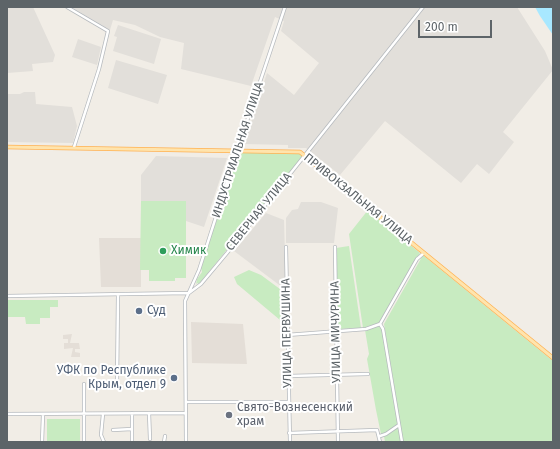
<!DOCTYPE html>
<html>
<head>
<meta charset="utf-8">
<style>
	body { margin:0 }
	#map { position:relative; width:560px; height:449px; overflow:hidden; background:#f1ede6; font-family:"Fira Sans",sans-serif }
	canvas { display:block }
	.frame { position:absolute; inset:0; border:8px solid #5d6468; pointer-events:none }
	.scale { position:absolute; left:418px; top:20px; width:74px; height:18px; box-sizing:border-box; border:2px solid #5d6468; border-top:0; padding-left:5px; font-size:12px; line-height:14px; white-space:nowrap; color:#5d6468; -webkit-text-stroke:3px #fff; paint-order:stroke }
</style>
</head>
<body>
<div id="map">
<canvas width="560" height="449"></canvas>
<div class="frame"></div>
<div class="scale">200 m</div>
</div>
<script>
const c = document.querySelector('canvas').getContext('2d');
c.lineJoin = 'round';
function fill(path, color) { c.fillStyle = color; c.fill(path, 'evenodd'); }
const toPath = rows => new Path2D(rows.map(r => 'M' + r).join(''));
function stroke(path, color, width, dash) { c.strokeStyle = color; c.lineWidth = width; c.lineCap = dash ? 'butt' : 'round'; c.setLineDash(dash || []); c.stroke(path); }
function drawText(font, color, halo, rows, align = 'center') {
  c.font = font + ' "Fira Sans",sans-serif'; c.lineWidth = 4; c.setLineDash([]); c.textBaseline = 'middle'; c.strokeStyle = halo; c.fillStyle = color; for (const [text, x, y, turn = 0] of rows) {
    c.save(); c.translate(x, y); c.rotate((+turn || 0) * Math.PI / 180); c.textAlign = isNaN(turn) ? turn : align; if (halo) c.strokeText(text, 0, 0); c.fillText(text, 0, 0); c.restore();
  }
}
fill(toPath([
	[7,7,33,7,55,55,53,62,32,64,33,71,7,73],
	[71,7,517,7,545,51,553,70,503,132,514,142,489,174,477,164,461,183,385,121,340,175,306,148,288,148,288,145,244,144,267,73,294,95,319,63,281,31,284,21,275,17,251,86,181,69,184,43,160,37,135,25,113,20,110,30],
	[118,25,161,39,154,64,113,51,117,37,114,36],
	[78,39,101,47,97,65,72,57],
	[116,60,167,75,158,104,108,88],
	[24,92,35,92,36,104,72,107,77,126,73,143,7,142,7,94,20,94],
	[156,156,227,158,204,227,186,221,186,201,141,201,141,175],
	[301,202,321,202,338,208,334,243,286,243,286,218,292,210,298,209],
	[266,213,284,220,286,290,234,251]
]), '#e2dfda');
fill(toPath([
	[99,238,141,238,141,287,101,287],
	[191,322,243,324,247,364,192,363],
	[72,334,70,343,79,343,80,349,75,349,75,352,80,353,80,357,71,357,73,348,64,349,64,343,68,343,68,339,63,339,63,335]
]), '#e4ded7');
fill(toPath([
	[238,152,299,153,303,156,199,284,197,283,196,285,197,279,202,272,201,268],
	[141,201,186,201,186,278,175,278,175,281,149,281,149,270,140,270],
	[368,210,420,253,379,323,363,328,349,234],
	[349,246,361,328,338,329,336,248],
	[423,255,553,361,553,442,403,442,384,324],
	[249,270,261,275,284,292,286,325,237,284,234,277],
	[7,300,58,300,58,307,50,307,50,318,40,318,40,324,26,324,25,317,7,317],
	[379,326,382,328,398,424,384,435,381,434,376,410,367,359,369,354,365,330],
	[47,419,80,419,80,442,47,442],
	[399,426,401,442,385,442,384,436]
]), '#c8ebc1');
fill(toPath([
	[535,7,553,7,553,35,540,16]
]), '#a8e8ff');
const minor = toPath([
	[67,7,108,31,99,69,74,147],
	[286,247,290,442],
	[335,247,338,442],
	[189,293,201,284,227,253,423,7],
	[7,296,188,293],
	[380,324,383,329,402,442],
	[287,335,366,329,380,324,417,259,424,253],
	[288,376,368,374],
	[117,384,118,295],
	[186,402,289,402],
	[132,413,132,442],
	[149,413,150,439],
	[7,414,186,413],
	[103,414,101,435,104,442],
	[113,430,132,429],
	[289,433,377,430,380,442],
	[380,436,386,434,399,425],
	[42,442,43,415],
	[84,442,84,384],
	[164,442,165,436],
	[186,442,185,301,199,270,237,151,285,7]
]);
const major = toPath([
	[7,147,300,152,553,358]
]);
stroke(minor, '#b6babe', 4);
stroke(major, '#ffb151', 4.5);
stroke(minor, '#fff', 2.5);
stroke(major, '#ffe4ad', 3);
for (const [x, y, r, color] of [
	[163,251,4,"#2e9e5b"],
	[139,311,4,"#5c6f8a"],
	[174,378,4,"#5c6f8a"],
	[229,415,4,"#6b7280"]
]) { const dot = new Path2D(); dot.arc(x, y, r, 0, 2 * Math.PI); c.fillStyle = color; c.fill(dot); stroke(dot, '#fff', 1.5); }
drawText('12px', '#5d6468', '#fff', [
	["ИНДУСТРИАЛЬНАЯ УЛИЦА",238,150,-72],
	["ПРИВОКЗАЛЬНАЯ УЛИЦА",358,199,39],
	["СЕВЕРНАЯ УЛИЦА",259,212,-51],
	["УЛИЦА МИЧУРИНА",336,332,-91],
	["УЛИЦА ПЕРВУШИНА",287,333,-91]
]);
drawText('12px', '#27864d', '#fff', [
	["Химик",171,251]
], 'left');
drawText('12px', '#4e5e75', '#fff', [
	["Суд",147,311],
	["УФК по Республике",166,371,"right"],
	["Крым, отдел 9",166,385,"right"]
], 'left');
drawText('12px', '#5b616d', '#fff', [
	["Свято-Вознесенский",237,408],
	["храм",237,422]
], 'left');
</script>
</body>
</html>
